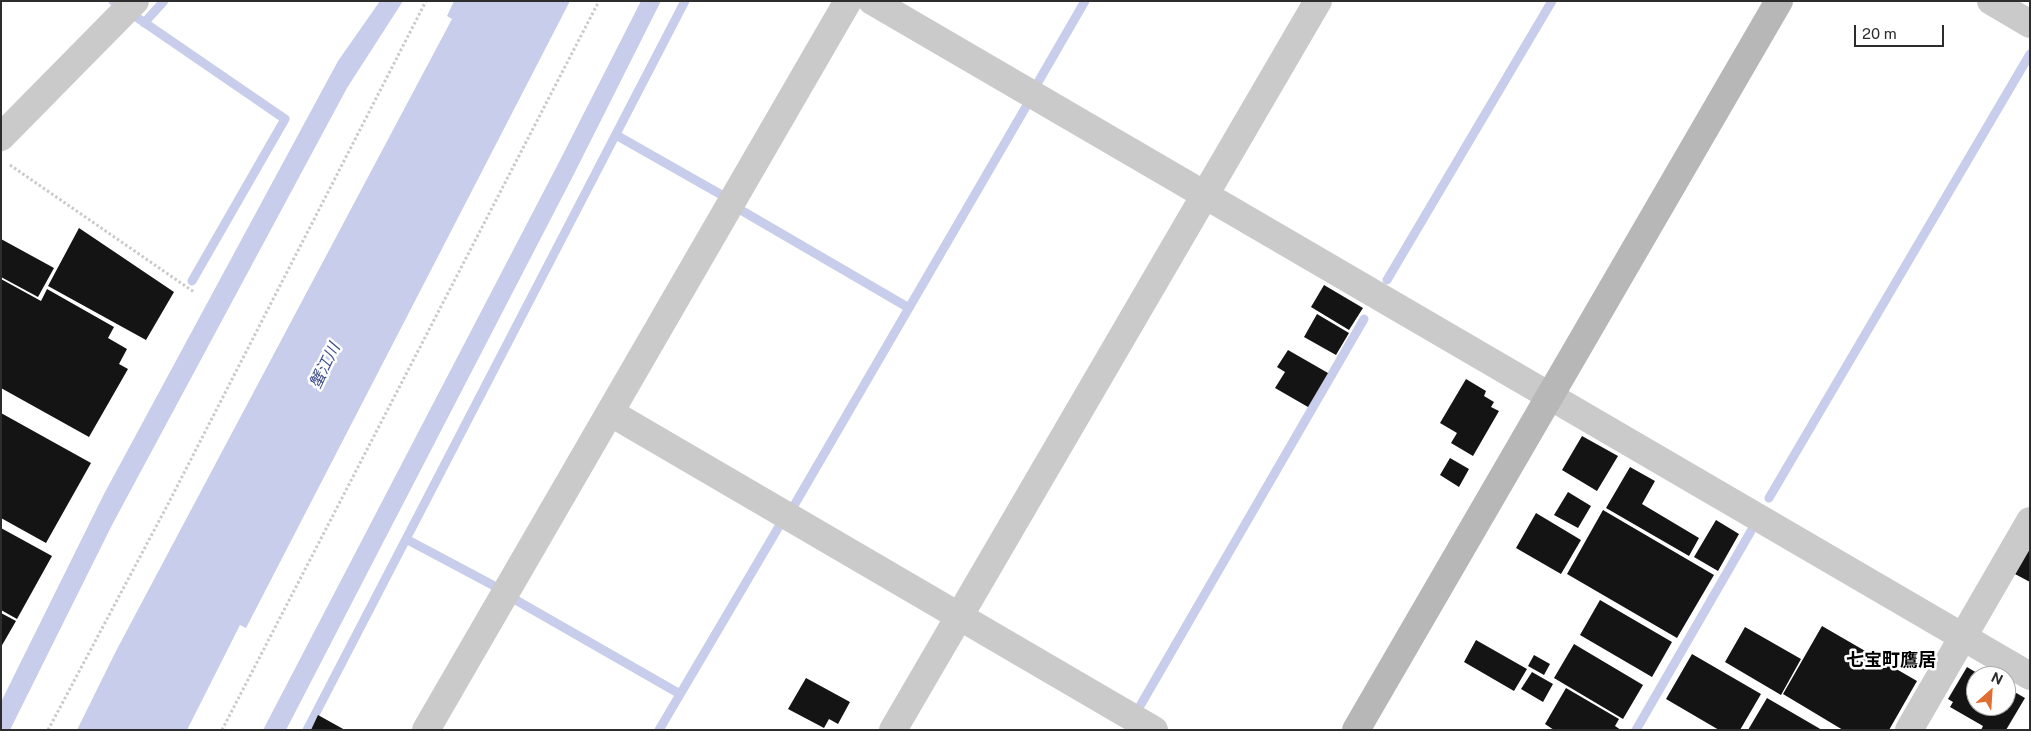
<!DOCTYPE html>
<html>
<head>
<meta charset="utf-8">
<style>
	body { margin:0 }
	#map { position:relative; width:2031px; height:731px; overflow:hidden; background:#fff; font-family:"Public Sans",sans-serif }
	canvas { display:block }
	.frame { position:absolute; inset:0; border:2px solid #2d2d2d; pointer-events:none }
	.north { position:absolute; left:1966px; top:666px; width:50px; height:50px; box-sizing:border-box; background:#fff; border:1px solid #ababab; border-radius:50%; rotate:26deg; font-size:14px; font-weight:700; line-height:20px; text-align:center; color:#2d2d2d }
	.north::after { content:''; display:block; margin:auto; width:18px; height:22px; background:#df6e33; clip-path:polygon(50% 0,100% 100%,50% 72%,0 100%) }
	.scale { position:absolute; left:1854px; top:25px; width:90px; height:22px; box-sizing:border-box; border:2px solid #2d2d2d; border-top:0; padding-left:6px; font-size:15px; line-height:18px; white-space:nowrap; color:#2d2d2d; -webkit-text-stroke:4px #fff; paint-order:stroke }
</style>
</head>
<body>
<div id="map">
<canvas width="2031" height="731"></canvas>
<div class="frame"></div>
<div class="north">N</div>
<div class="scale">20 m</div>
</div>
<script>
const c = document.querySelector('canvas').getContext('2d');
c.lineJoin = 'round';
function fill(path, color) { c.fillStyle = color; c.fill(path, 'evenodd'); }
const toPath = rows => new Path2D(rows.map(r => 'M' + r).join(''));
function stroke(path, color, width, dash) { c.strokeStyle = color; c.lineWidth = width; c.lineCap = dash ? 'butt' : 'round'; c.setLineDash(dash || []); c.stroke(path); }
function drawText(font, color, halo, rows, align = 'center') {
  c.font = font + ' "Public Sans","Noto Sans JP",sans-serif'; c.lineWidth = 5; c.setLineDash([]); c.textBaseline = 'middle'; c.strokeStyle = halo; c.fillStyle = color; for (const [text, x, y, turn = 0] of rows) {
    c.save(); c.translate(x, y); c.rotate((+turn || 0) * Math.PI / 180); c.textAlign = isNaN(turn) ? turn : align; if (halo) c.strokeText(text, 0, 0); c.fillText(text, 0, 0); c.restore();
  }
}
fill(toPath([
	[380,1,403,1,347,88,112,525,10,730,1,730,1,702,104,494,338,61],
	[454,1,570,1,246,628,240,625,187,730,77,730,116,651,452,19,447,16],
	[641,1,661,1,573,176,286,730,263,730,557,166]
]), '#c7cdea');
stroke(toPath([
	[113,1,285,119,192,281],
	[144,23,164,1],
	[1037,84,1085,1],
	[616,135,727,198],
	[739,209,909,308],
	[1387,280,1552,1],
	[1769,498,2030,54],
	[792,509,1027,105],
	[406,539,500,589],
	[514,599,680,694],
	[1140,706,1364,319],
	[307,730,685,1],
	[659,730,781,523],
	[1636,730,1751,531]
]), '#c7cdea', 9);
fill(toPath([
	[79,228,174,292,146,340,48,286],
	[1,239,54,268,38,297,1,277],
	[1,279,41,301,47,289,114,327,108,338,127,349,119,364,128,369,89,437,1,388],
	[1324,285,1363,308,1349,330,1311,307],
	[1317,314,1349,333,1336,355,1304,337],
	[1288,350,1328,373,1308,407,1275,388,1285,372,1277,367],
	[1466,379,1486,391,1484,396,1494,402,1491,407,1499,411,1473,456,1451,443,1457,433,1440,423],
	[1,413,91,463,46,543,1,518],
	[1582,436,1618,456,1597,491,1562,470],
	[1450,458,1469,469,1459,487,1440,475],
	[1630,467,1655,481,1642,504,1699,538,1689,556,1606,508],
	[1568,492,1591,506,1578,528,1554,515],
	[1603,510,1714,575,1677,638,1567,574],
	[1536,513,1581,540,1561,574,1516,548],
	[1716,520,1739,534,1718,571,1694,557],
	[1,528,52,556,17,619,1,610],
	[2030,544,2030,582,2013,573],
	[1600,600,1672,642,1652,677,1580,635],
	[1,613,16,621,1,647],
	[1822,626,1917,681,1889,730,1843,730,1783,694],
	[1745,627,1801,659,1781,695,1725,662],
	[1476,640,1527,669,1514,691,1464,662],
	[1574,644,1643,685,1623,719,1554,678],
	[1692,654,1761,694,1740,730,1719,730,1666,699],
	[1534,655,1550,664,1544,675,1528,666],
	[1967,667,1982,676,1976,676,1976,706,2006,706,2006,684,2012,688,2011,690,2025,698,2006,730,1981,730,1983,726,1950,707,1953,702,1948,699],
	[1532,672,1553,684,1543,702,1521,689],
	[806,678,850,702,838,724,829,719,824,728,788,709],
	[1566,688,1619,719,1615,726,1621,730,1554,730,1545,724],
	[1767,698,1822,730,1748,730],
	[318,715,345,730,311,730]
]), '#141414');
stroke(toPath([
	[10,165,194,292],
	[48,730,167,506,426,1],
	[222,730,599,1]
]), '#cacaca', 3, [2.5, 2.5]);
stroke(toPath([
	[872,1,2030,676],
	[1991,1,2030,24],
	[1,137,135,1],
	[611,413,1154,730],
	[426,730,848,1],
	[893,730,1318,1],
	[1909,730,2030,521]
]), '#cacaca', 28);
stroke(toPath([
	[1356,730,1779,1]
]), '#b7b7b7', 28);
drawText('italic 16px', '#3e4d8b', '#fff', [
	["蟹江川",325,366,-64]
]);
drawText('bold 18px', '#000', '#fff', [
	["七宝町鷹居",1891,660]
]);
</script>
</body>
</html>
